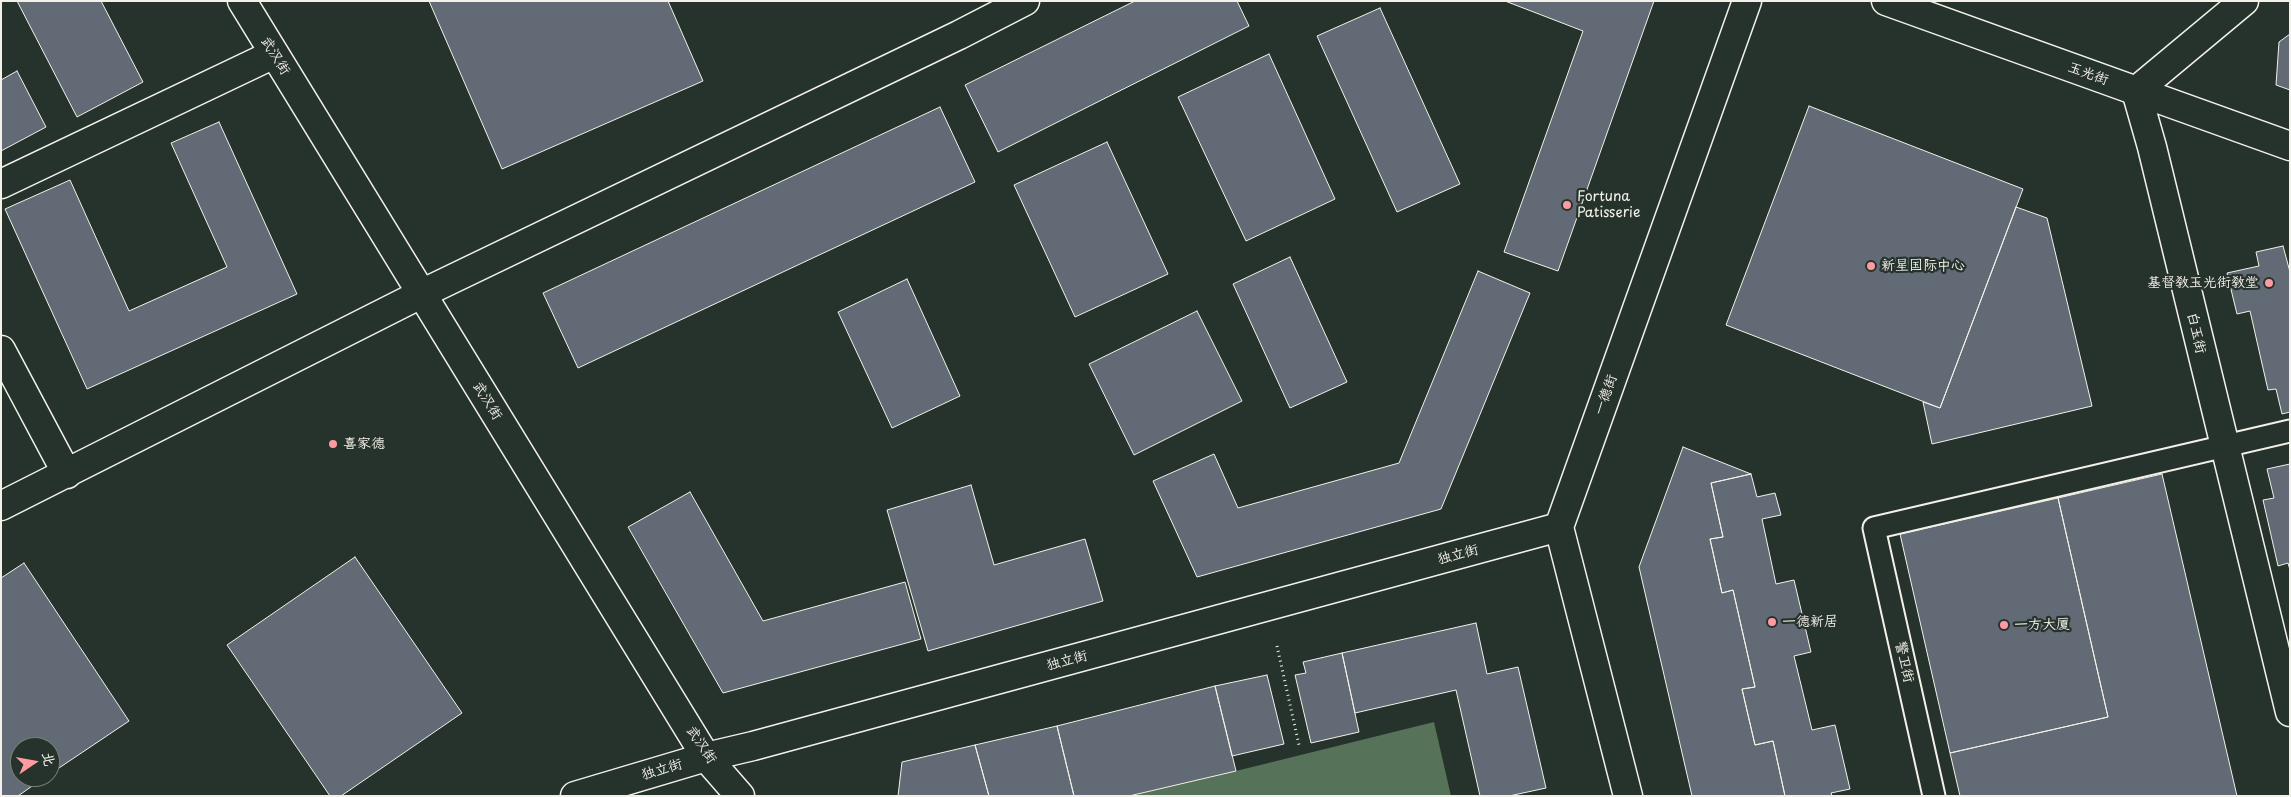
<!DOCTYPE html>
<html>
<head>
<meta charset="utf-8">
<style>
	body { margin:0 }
	#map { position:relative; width:2291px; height:797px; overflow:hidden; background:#26332d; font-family:"Playpen Sans","LXGW WenKai TC",sans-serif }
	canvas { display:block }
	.frame { position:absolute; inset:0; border:2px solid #f4f1e8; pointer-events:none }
	.north { position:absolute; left:10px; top:737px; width:50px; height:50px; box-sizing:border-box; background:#26332d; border:1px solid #787f78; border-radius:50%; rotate:78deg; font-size:14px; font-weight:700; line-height:20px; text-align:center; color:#f4f1e8 }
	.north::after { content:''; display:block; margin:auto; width:18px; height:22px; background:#ff9aa2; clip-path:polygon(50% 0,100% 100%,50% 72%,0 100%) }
</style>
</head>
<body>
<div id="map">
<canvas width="2291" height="797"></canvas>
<div class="frame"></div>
<div class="north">北</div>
</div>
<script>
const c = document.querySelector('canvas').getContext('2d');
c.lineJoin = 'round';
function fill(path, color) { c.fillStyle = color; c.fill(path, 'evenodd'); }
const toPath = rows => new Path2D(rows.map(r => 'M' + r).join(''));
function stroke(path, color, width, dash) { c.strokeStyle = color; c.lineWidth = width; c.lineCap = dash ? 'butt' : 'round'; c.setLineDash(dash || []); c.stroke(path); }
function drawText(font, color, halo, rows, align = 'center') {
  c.font = font + ' "Playpen Sans","LXGW WenKai TC",sans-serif'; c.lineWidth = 4.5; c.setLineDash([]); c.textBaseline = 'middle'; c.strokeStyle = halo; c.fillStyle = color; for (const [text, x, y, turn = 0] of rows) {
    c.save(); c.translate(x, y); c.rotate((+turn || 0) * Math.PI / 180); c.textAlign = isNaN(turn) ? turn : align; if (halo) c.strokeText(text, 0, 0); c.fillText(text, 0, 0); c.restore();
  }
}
fill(toPath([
	[1434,722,1451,796,1129,796,1236,771]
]), '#567259');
const building = toPath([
	[17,1,101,1,143,82,77,117,17,1],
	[429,1,668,1,703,81,502,169,429,1],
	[1135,1,1237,1,1249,26,998,152,965,85,1135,1],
	[1505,1,1654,1,1558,271,1504,252,1583,31,1505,1],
	[1380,8,1460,184,1397,212,1317,36,1380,8],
	[2290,34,2290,90,2276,85,2279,42,2290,34],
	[1269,54,1335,199,1246,241,1178,97,1269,54],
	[17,71,46,127,1,151,1,80,17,71],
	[1809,106,2023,189,1940,408,1726,325,1809,106],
	[940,107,975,182,578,368,543,293,940,107],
	[219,122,297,294,87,389,5,209,70,180,129,311,227,267,171,143,219,122],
	[1107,142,1168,274,1075,317,1014,185,1107,142],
	[2016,207,2047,218,2092,406,1932,444,1923,402,1940,408,2016,207],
	[2283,246,2290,272,2290,412,2282,414,2276,389,2268,390,2250,311,2237,314,2227,273,2259,266,2256,252,2283,246],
	[1290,257,1347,382,1290,408,1233,284,1290,257],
	[1478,271,1530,293,1441,509,1197,577,1153,481,1214,454,1238,508,1399,463,1478,271],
	[907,279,960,396,892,428,838,312,907,279],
	[1197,311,1242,401,1134,455,1089,364,1197,311],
	[1683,447,1751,474,1711,483,1723,537,1710,539,1722,593,1733,590,1755,687,1742,689,1755,745,1773,741,1785,796,1692,796,1639,567,1683,447],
	[2290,464,2290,570,2288,563,2278,566,2263,500,2274,498,2267,469,2290,464],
	[1751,474,1757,497,1775,493,1781,515,1762,519,1776,584,1794,580,1811,652,1794,656,1812,730,1835,725,1850,789,1831,793,1832,796,1785,796,1773,741,1755,745,1742,689,1755,687,1733,590,1722,593,1710,539,1723,537,1711,483,1751,474],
	[2162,474,2237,796,1960,796,1950,753,2108,717,2058,498,2162,474],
	[971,485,994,565,1085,539,1103,601,928,651,887,510,971,485],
	[690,492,763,621,905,582,921,639,723,693,628,527,690,492],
	[2058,498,2108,717,1950,753,1900,534,2058,498],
	[355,557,462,713,341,796,330,796,227,645,355,557],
	[24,563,129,721,50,774,50,747,20,747,20,777,45,777,18,796,1,796,1,578,24,563],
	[1476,623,1487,674,1518,667,1546,788,1509,796,1480,796,1456,690,1355,713,1342,653,1476,623],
	[1342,653,1359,732,1311,743,1295,675,1306,673,1303,662,1342,653],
	[1267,675,1284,744,1232,756,1215,686,1267,675],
	[1215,686,1236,771,1129,796,1074,796,1057,726,1215,686],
	[1057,726,1074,796,989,796,975,745,1057,726],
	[975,745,989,796,898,796,902,762,975,745]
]);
fill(building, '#626b75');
stroke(building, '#f4f1e8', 1);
const service = toPath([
	[1934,796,1874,528,2290,431]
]);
const minor = toPath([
	[2244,1,2136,91,2152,147,2290,712],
	[1,184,274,54],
	[1,350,67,474],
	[1,506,421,294,959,35,1025,1],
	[575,796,706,757,753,746,1559,527],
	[1628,796,1559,527,1747,1]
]);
const tertiary = toPath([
	[1886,1,2290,146]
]);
const secondary = toPath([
	[242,1,706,757,740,796]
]);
stroke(service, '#f4f1e8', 25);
stroke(minor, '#f4f1e8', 31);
stroke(tertiary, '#f4f1e8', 31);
stroke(secondary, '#f4f1e8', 31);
stroke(toPath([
	[1277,646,1299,745]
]), '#f4f1e8', 3, [1, 4]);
stroke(service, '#26332d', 21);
stroke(minor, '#26332d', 28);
stroke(tertiary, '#26332d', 28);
stroke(secondary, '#26332d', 28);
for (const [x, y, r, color] of [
	[1567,205,5,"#ff9aa2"],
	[1871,266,5,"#ff9aa2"],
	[2269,283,5,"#ff9aa2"],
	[333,444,5,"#ff9aa2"],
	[1772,622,5,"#ff9aa2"],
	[2004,625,5,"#ff9aa2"]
]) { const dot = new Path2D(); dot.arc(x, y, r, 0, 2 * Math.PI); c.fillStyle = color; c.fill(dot); stroke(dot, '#26332d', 2); }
drawText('14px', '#f4f1e8', '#26332d', [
	["武汉街",275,56,58],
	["玉光街",2088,74,20],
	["白玉街",2196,333,77],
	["一德街",1606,395,-70],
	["武汉街",487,401,58],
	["独立街",1458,555,-15],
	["独立街",1067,661,-15],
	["警卫街",1904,662,77],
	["武汉街",701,745,56],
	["独立街",662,770,-17]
]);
drawText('14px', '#f4f1e8', '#26332d', [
	["Fortuna",1577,197],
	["Patisserie",1577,213],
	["新星国际中心",1881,266],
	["基督教玉光街教堂",2259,283,"right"],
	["喜家德",343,444],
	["一德新居",1782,622],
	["一方大厦",2014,625]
], 'left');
</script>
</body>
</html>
